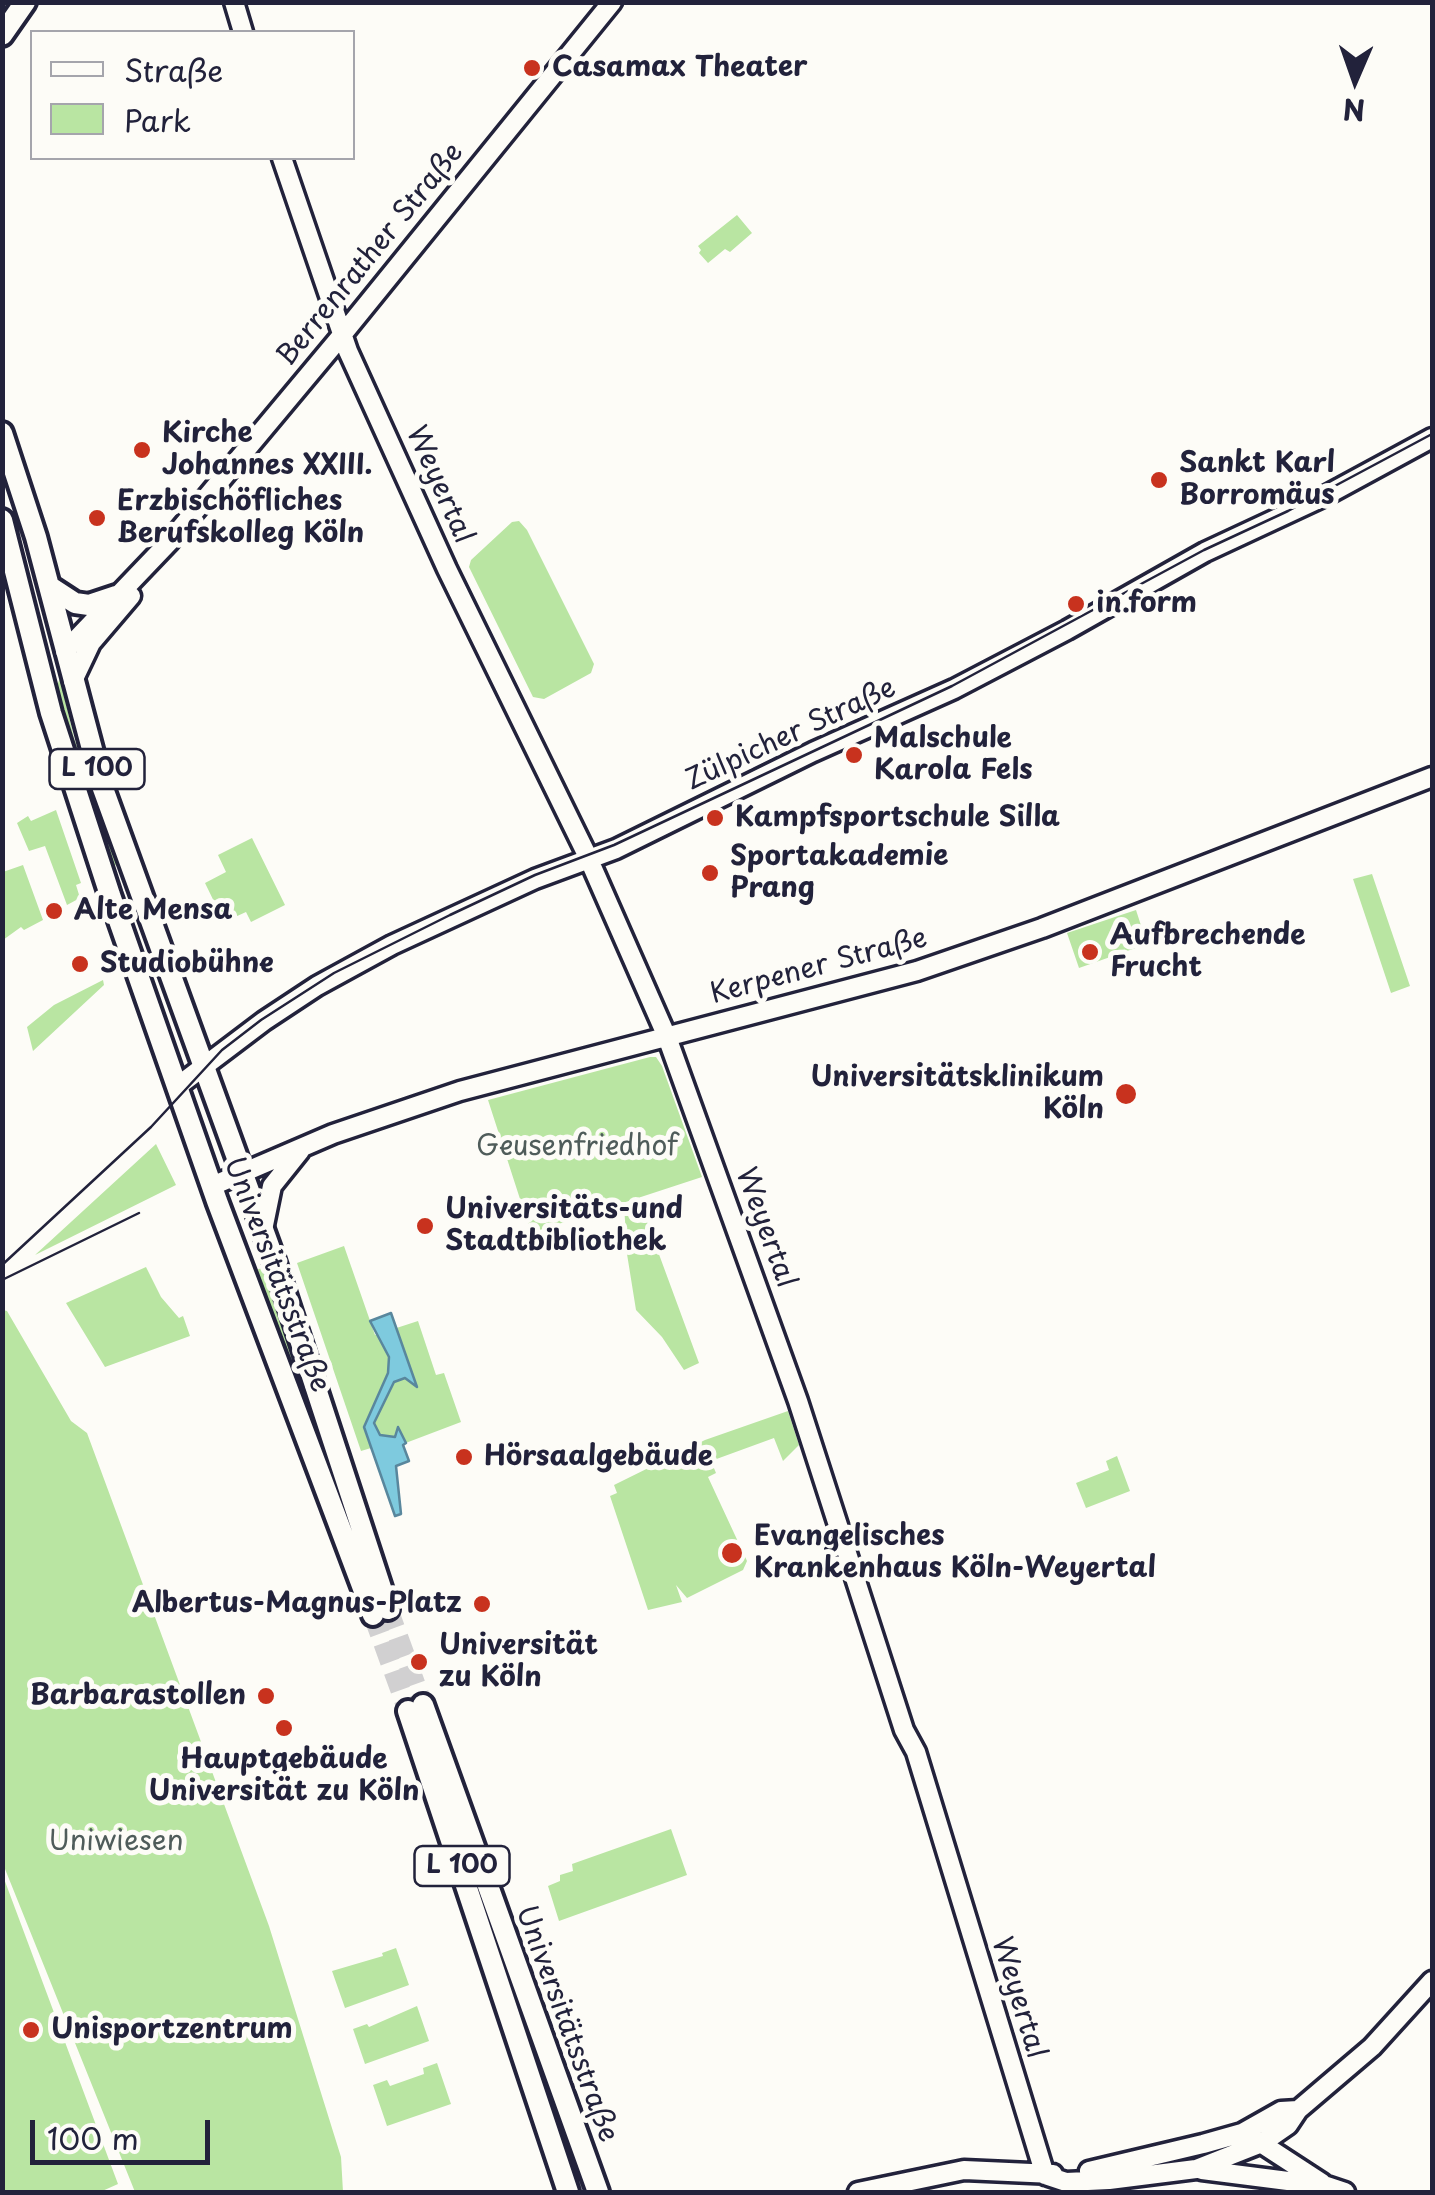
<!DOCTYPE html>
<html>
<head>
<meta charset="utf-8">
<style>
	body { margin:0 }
	#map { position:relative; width:1435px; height:2195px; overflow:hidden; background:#fdfcf7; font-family:"Playpen Sans",sans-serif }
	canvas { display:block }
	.frame { position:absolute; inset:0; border:5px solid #22223b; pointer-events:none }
	.legend { position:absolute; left:30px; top:30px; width:325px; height:130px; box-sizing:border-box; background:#fdfcf7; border:2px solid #a5a5ac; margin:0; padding:12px 18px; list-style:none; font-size:30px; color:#22223b }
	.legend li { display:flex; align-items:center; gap:20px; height:50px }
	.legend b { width:50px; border:2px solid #a5a5ac }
	.north { position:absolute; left:1305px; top:30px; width:100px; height:100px; -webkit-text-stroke:8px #fdfcf7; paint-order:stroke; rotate:182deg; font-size:28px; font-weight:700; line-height:40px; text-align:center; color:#22223b }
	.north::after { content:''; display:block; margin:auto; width:35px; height:45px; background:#22223b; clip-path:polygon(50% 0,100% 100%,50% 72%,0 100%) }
	.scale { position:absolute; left:30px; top:2120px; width:180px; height:45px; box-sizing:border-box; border:5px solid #22223b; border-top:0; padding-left:12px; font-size:30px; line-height:35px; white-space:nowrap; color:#22223b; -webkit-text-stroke:8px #fdfcf7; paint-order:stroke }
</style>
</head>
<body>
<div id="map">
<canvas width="1435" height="2195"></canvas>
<div class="frame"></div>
<ul class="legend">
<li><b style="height:12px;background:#fdfcf7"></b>Straße</li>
<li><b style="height:28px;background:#b9e5a2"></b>Park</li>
</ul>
<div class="north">N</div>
<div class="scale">100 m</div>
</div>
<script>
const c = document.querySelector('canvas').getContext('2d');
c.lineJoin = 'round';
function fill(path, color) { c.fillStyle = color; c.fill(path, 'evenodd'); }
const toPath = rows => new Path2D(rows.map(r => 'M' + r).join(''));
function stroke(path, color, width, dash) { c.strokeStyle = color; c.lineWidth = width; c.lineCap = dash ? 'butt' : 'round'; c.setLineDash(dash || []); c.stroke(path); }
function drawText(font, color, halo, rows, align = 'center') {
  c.font = font + ' "Playpen Sans",sans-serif'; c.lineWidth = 10; c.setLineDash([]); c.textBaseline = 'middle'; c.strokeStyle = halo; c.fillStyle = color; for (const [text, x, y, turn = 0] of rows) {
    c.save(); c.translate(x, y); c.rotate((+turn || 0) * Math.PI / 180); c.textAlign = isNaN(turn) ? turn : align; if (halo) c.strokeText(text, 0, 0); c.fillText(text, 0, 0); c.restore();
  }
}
fill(toPath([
	[737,215,752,233,730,252,725,249,708,263,699,253,701,250,698,246],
	[519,521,527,530,594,664,591,673,544,699,533,697,469,567,471,560,512,522],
	[60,678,74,738,120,861,118,866,111,864,64,731,55,691],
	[56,810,81,883,76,885,80,898,67,905,45,846,29,851,17,823,28,816,31,821],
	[252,838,285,905,251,922,246,912,224,922,205,883,226,872,218,855],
	[23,865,43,920,24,930,21,927,3,940,3,872],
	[1372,874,1410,986,1391,993,1353,879],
	[1136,910,1147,944,1079,968,1067,933],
	[103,980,104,985,33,1051,27,1027,54,1005],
	[650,1057,656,1057,662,1066,702,1177,531,1233,488,1100],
	[156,1144,176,1185,35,1255],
	[639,1200,699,1363,684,1370,662,1337,636,1310,627,1254,624,1204],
	[344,1246,375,1335,418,1321,436,1375,444,1373,461,1422,403,1444,409,1461,396,1466,401,1514,395,1516,371,1448,361,1451,297,1263],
	[146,1267,161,1297,179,1318,183,1316,190,1336,105,1367,66,1303],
	[266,1267,352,1524,348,1525,252,1271],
	[3,1310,7,1311,71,1421,87,1433,269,1926,341,2157,343,2192,135,2192,3,1864],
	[788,1411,799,1445,783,1461,774,1438,711,1461,716,1473,708,1477,747,1561,743,1570,687,1598,676,1585,682,1602,648,1610,610,1496,617,1493,614,1485,705,1440],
	[1117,1456,1130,1491,1086,1508,1076,1483,1109,1470,1106,1461],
	[671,1829,687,1875,559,1921,548,1886,560,1881,560,1875,573,1871,572,1864],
	[3,1876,118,2184,100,2192,3,2192],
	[396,1948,409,1985,345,2008,332,1971,383,1956,382,1953],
	[417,2006,429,2041,365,2064,353,2029,367,2024,369,2027],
	[437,2063,451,2104,387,2126,373,2085,387,2080,390,2086,424,2074,423,2068]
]), '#b9e5a2');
const water = toPath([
	[391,1313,417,1387,405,1378,394,1382,374,1423,380,1435,395,1437,398,1427,406,1443,403,1445,409,1461,396,1466,401,1514,395,1516,364,1427,388,1373,389,1357,370,1321,391,1313]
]);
fill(water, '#7ecade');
stroke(water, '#59879d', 2.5);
stroke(toPath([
	[388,1609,423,1705],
	[373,1615,408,1711]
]), '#d1d0d1', 20, [20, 10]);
const secondary = toPath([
	[234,2,243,32],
	[282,158,348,351,447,569,587,855,667,1037,798,1401,904,1730,916,1752,1045,2175],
	[65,651,170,541,342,335,612,2],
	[73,681,91,643,131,596],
	[178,1086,264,1021,317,986,392,945,535,879,616,849,813,752,954,689,1067,630,1205,552,1323,497,1432,438],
	[212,1186,333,1134,460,1091,917,971,1042,928,1432,777],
	[263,1230,272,1186,300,1151],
	[1256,2140,1322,2183],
	[1202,2170,1327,2186,1345,2192],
	[1089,2171,1203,2144,1242,2133,1281,2111,1298,2110],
	[1045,2175,1066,2182,1109,2180,1196,2169,1262,2143,1288,2125,1298,2110,1372,2047,1432,1981],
	[858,2192,964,2170,1053,2174]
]);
const primary = toPath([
	[2,35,25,2],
	[2,433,36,537,101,783,273,1257,388,1609],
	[2,520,51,713,110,895,217,1201,373,1615],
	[49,586,75,603,89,605,116,596],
	[423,1705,598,2192],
	[408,1711,568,2192]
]);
stroke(secondary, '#22223b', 25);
stroke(primary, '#22223b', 28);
stroke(secondary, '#fdfcf7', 18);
stroke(primary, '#fdfcf7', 20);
stroke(toPath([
	[2,8,7,2],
	[2,1265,151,1127,222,1050,261,1020,334,973,450,915,535,875,614,845,952,686,1204,550,1288,511,1432,434],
	[2,1280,139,1213]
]), '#22223b', 2.5);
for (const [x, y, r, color] of [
	[532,68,10,"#c8321e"],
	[142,450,10,"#c8321e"],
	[1159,480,10,"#c8321e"],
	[97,518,10,"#c8321e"],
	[1076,604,10,"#c8321e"],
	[854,755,10,"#c8321e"],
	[715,818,10,"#c8321e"],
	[710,873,10,"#c8321e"],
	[54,911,10,"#c8321e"],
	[1090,952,10,"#c8321e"],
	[80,964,10,"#c8321e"],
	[1126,1094,12,"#c8321e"],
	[425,1226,10,"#c8321e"],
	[464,1457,10,"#c8321e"],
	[732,1553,12,"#c8321e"],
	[482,1604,10,"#c8321e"],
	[419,1662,10,"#c8321e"],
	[266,1696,10,"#c8321e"],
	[284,1728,10,"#c8321e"],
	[31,2030,10,"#c8321e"]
]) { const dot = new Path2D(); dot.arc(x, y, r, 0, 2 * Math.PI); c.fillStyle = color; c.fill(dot); stroke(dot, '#fdfcf7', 4); }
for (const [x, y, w] of [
	[97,769,95],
	[462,1866,95]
]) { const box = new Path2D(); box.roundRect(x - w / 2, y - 20, w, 40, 8); c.fillStyle = '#fdfcf7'; c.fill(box); stroke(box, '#22223b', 2.5); }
drawText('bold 25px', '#22223b', null, [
	["L 100",97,769],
	["L 100",462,1866]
]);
drawText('bold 28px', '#22223b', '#fdfcf7', [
	["Casamax Theater",552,68],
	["Kirche",162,434],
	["Johannes XXIII.",162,466],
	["Sankt Karl",1179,464],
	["Borromäus",1179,496],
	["Erzbischöfliches",117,502],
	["Berufskolleg Köln",117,534],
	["in.form",1096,604],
	["Malschule",874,739],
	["Karola Fels",874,771],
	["Kampfsportschule Silla",735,818],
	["Sportakademie",730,857],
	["Prang",730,889],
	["Alte Mensa",74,911],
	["Aufbrechende",1110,936],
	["Frucht",1110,968],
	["Studiobühne",100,964],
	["Universitätsklinikum",1104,1078,"right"],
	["Köln",1104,1110,"right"],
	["Universitäts-und",445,1210],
	["Stadtbibliothek",445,1242],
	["Hörsaalgebäude",484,1457],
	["Evangelisches",754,1537],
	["Krankenhaus Köln-Weyertal",754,1569],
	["Albertus-Magnus-Platz",462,1604,"right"],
	["Universität",439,1646],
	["zu Köln",439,1678],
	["Barbarastollen",246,1696,"right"],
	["Hauptgebäude",284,1760,"center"],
	["Universität zu Köln",284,1792,"center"],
	["Unisportzentrum",51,2030]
], 'left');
drawText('28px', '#22223b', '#fdfcf7', [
	["Berrenrather Straße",371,255,-51],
	["Weyertal",439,485,66],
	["Zülpicher Straße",791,735,-25],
	["Kerpener Straße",819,967,-15],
	["Weyertal",765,1228,70],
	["Universitätsstraße",276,1275,69],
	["Weyertal",1018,1998,73],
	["Universitätsstraße",566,2024,70]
]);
drawText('28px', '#4f5c5a', '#fdfcf7', [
	["Geusenfriedhof",577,1147],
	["Uniwiesen",116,1842]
]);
</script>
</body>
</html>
